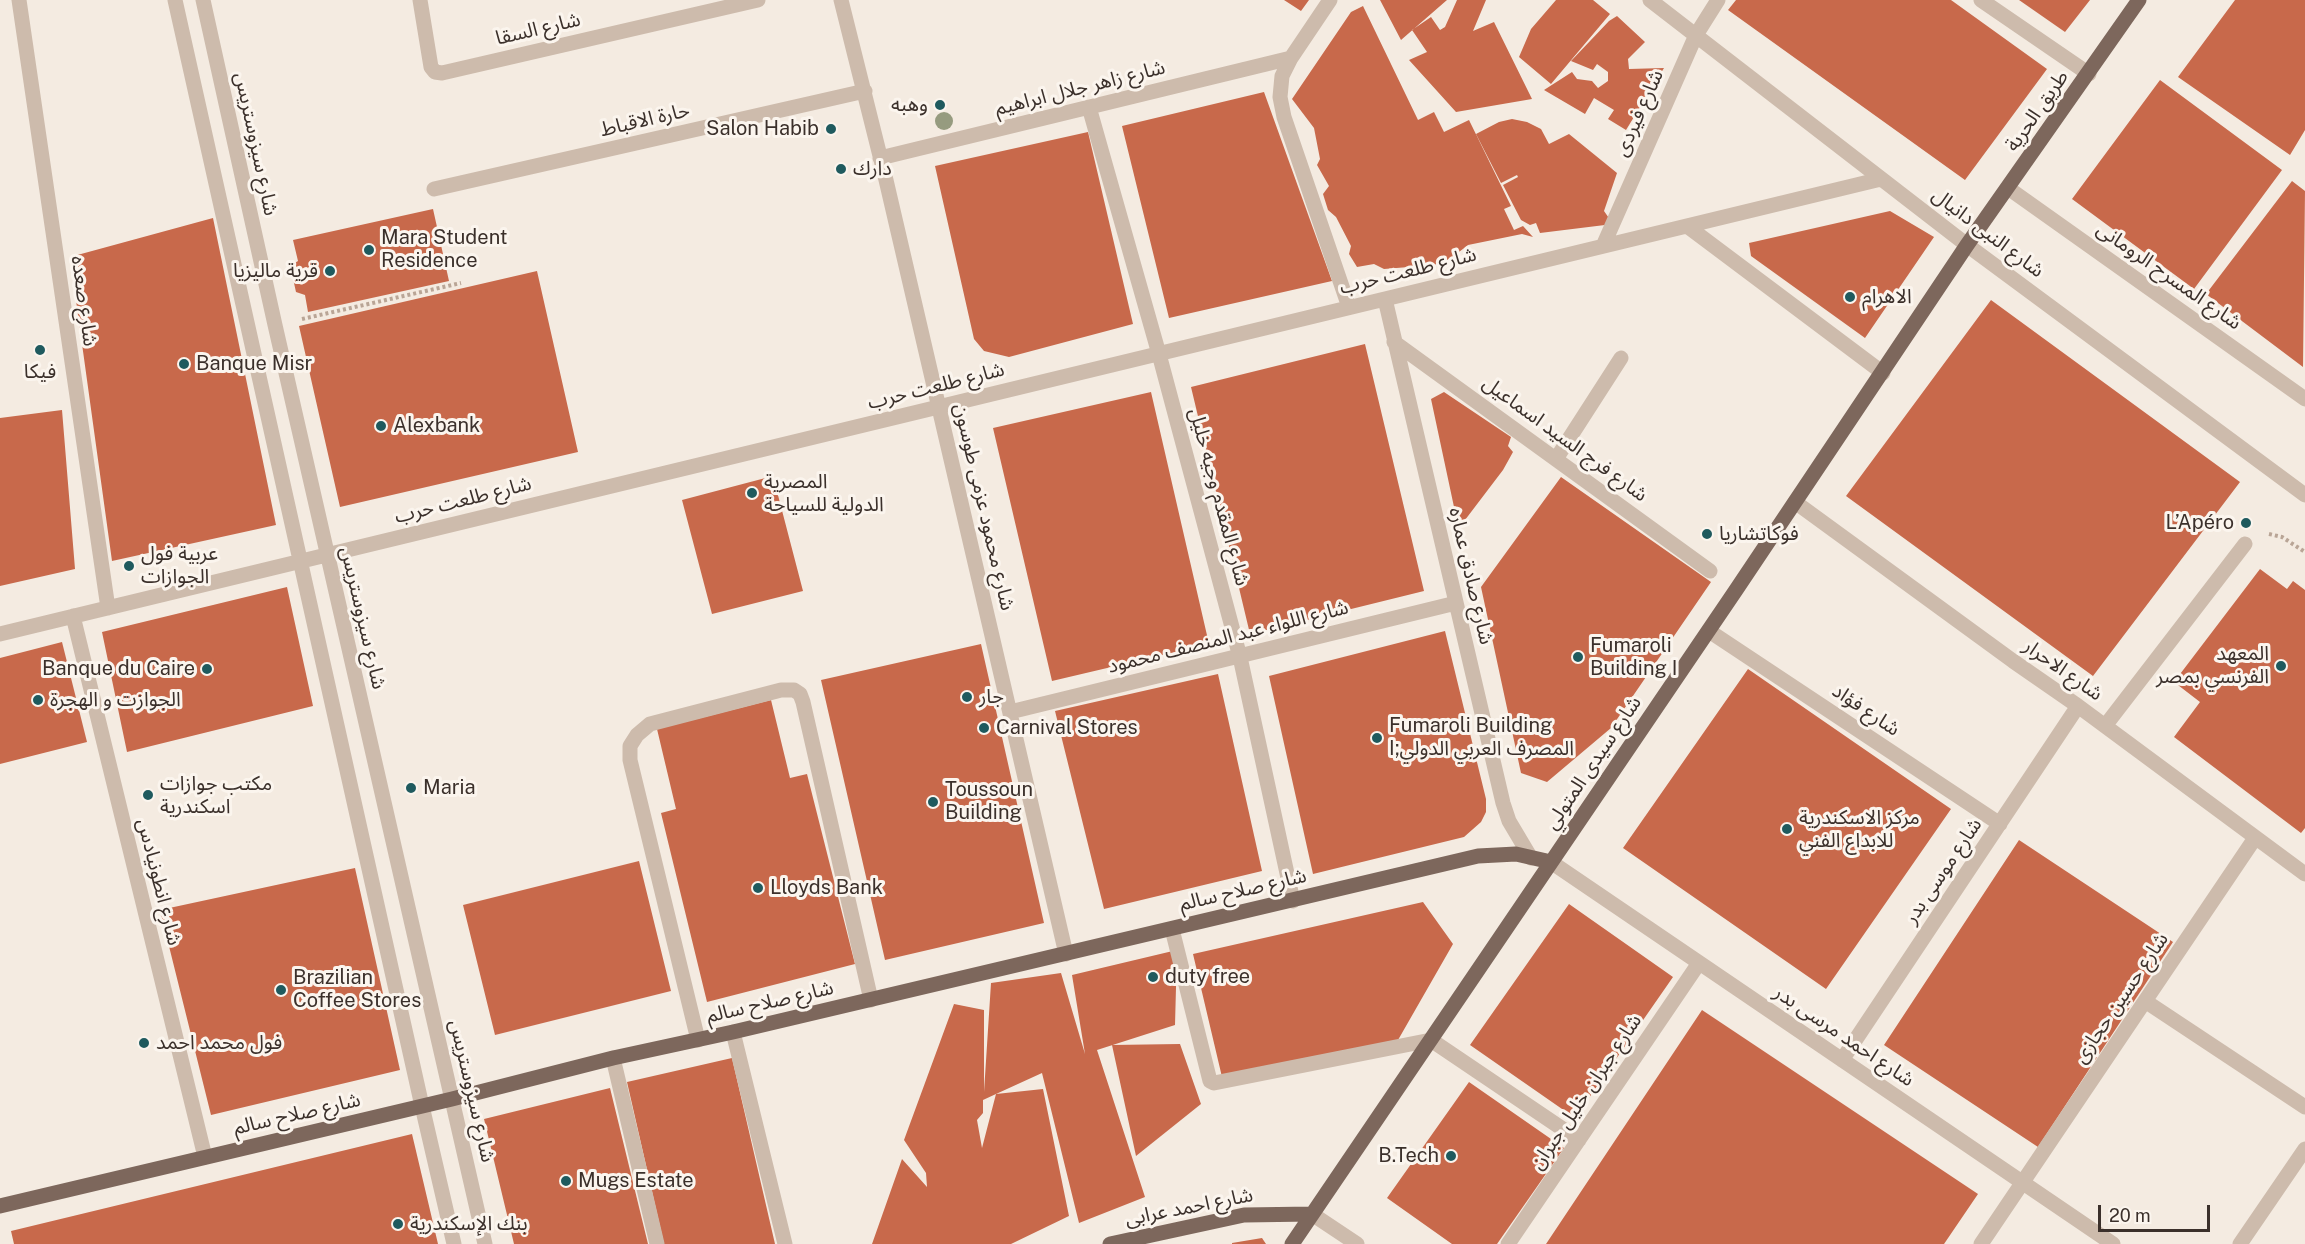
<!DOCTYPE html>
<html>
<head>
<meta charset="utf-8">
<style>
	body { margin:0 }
	#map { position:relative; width:2305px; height:1244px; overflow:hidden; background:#f4ebe1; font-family:"Public Sans",sans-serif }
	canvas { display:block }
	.scale { position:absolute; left:2098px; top:1205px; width:112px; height:27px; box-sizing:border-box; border:3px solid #3b302b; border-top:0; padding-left:8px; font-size:18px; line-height:21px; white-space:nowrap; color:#3b302b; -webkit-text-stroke:4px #fbf5ee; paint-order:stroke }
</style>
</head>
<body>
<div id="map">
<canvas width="2305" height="1244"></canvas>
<div class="scale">20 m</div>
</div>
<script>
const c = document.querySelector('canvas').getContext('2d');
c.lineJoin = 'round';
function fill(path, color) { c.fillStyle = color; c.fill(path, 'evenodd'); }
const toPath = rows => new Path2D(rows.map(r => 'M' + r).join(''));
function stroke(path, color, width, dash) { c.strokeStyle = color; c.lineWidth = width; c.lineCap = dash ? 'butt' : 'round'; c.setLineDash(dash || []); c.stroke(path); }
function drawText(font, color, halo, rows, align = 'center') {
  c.font = font + ' "Public Sans","Noto Sans Arabic",sans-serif'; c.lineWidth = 6; c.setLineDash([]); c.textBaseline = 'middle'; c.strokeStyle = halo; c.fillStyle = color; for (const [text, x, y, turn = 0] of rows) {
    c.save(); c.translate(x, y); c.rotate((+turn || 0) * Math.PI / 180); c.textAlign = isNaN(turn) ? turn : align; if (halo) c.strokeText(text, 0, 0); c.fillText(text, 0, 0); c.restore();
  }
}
fill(toPath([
	[1284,0,1309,0,1301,11],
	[1380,0,1447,0,1401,40],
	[1457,0,1486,0,1473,31,1494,22,1532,99,1456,112,1409,60,1427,52,1412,30,1431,17,1440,30,1445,27],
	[1556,0,1593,0,1610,14,1551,84,1519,57,1531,29],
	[1736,0,1951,0,2047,69,1965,180,1728,10],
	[2019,0,2090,0,2065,32],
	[2235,0,2305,0,2305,130,2290,155,2178,77],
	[1363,6,1418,120,1434,112,1444,132,1469,120,1511,206,1504,209,1514,230,1523,226,1533,237,1522,234,1468,245,1450,259,1434,265,1384,269,1374,264,1357,267,1349,254,1351,246,1336,217,1328,210,1323,194,1329,186,1317,165,1320,159,1314,128,1292,99,1351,12],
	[1617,16,1645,42,1628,59,1629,69,1664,68,1626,130,1608,119,1614,110,1594,98,1585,114,1544,90,1572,72,1577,79,1592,81,1598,88,1608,81,1608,72,1597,64,1593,70,1571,61,1609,21],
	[2160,80,2282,170,2194,289,2072,199],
	[1264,92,1332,281,1169,318,1122,126],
	[1512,119,1527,122,1541,129,1549,144,1569,134,1617,173,1604,211,1613,224,1540,233,1536,223,1530,225,1521,220,1503,185,1518,177,1517,175,1501,183,1476,134,1499,122],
	[1088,132,1133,324,1009,357,984,351,974,339,935,166],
	[2292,181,2305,191,2303,367,2206,294],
	[433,209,449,281,308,312,305,295,296,292,294,283,290,266,298,261,293,240],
	[1890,211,1934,237,1865,338,1751,256,1749,243],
	[213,218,276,525,112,561,70,257],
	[537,271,578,452,340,507,299,326],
	[1991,300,2240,482,2093,676,1846,496],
	[1365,344,1424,591,1250,634,1191,387],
	[1151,392,1209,644,1052,681,993,428],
	[1444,392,1511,437,1508,446,1513,452,1503,470,1465,520,1457,521,1431,399],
	[62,410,75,569,0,586,0,418],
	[773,476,803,591,712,614,682,500],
	[1561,477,1711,582,1611,728,1547,782,1521,773,1481,587],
	[2260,569,2287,589,2293,581,2305,590,2305,828,2301,833,2174,737,2200,702,2174,682],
	[287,587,313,706,127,752,102,632],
	[1445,631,1486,799,1486,812,1481,822,1464,837,1313,874,1269,676],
	[62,642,87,742,0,764,0,658],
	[981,644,1044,923,885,960,821,680],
	[1748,669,1951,809,1826,989,1623,848],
	[1218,674,1262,871,1104,909,1055,711],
	[771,700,790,778,807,774,855,964,707,1002,661,813,676,809,657,729],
	[2019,840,2173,942,2038,1147,1884,1045],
	[639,861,671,991,495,1035,463,905],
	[355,868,400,1070,211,1115,160,910],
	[1423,902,1453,944,1398,1040,1222,1077,1193,954],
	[1569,904,1673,977,1575,1118,1470,1045],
	[1177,950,1175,1025,1097,1050,1145,1197,1079,1223,1042,1073,996,1094,1043,1089,1069,1216,1011,1244,872,1244,902,1159,927,1187,926,1173,904,1140,954,1004,984,1010,984,1092,991,983,1061,973,1085,1054,1072,975],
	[996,1094,982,1148,977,1120,983,1113,983,1100],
	[1702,1010,1978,1194,1944,1244,1546,1244],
	[1180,1044,1201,1104,1136,1156,1112,1045],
	[732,1058,775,1244,664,1244,627,1082],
	[1469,1082,1564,1148,1497,1244,1452,1244,1387,1198],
	[610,1088,648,1244,514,1244,484,1119],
	[412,1134,438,1244,14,1244,11,1231],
	[1262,1238,1266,1244,1232,1244,1232,1243]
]), '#c8694b');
stroke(toPath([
	[302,319,461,283],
	[2269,534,2282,537,2305,552]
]), '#b9a596', 4, [3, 3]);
stroke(toPath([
	[19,0,108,608],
	[175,0,422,1106,454,1244],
	[203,0,275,325,485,1244],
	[420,0,431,67,435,72,442,73,758,0],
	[841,0,886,180,1066,954],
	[1330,0,1291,58,1282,76,1280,97,1284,117,1349,307],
	[1650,0,1967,245,2305,495],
	[1981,0,2089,74],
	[1089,107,1159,354,1240,657,1293,901],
	[880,158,1291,58],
	[2008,188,2305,399],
	[434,189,865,91],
	[1687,226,1883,373],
	[1603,246,1696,35,1718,0],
	[1385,299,1503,803,1509,821,1531,858],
	[1394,342,1710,571],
	[1556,459,1621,358],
	[1795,502,2013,661,2078,706,2305,874],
	[73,616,205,1157],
	[1709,631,2000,824],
	[0,634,1881,179],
	[1010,712,1456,603],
	[2105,726,2245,544],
	[1551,862,2113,1244],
	[1172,929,1210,1081,1214,1083,1431,1040,1579,1140],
	[2145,1001,2305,1107],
	[733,1032,785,1244],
	[698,1040,630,760,630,746,637,735,650,724,781,690,794,690,800,694,803,702,871,1000],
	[613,1058,657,1244],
	[1842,1060,2078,706],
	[1312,1214,1357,1244],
	[1508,1244,1699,963],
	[1981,1244,2255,838],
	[2240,1244,2305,1149]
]), '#cdbbac', 15);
stroke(toPath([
	[0,1206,452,1099,613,1058,733,1032,1478,856,1516,854,1551,862],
	[1110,1244,1244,1215,1312,1214],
	[1292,1244,1736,590,1967,245,2139,0]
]), '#7d675c', 15);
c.fillStyle = '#969b7f';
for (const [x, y] of [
	[944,121]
]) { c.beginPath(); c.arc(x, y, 9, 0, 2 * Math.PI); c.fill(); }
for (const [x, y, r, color] of [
	[940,105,6,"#1f5a5e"],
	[831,129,6,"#1f5a5e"],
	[841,169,6,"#1f5a5e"],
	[369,250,6,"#1f5a5e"],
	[330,271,6,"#1f5a5e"],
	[1850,297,6,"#1f5a5e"],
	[40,350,6,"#1f5a5e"],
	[184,364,6,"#1f5a5e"],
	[381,426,6,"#1f5a5e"],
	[752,493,6,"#1f5a5e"],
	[2246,523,6,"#1f5a5e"],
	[1707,534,6,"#1f5a5e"],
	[129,566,6,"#1f5a5e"],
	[1578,657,6,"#1f5a5e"],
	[2281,666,6,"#1f5a5e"],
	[207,669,6,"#1f5a5e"],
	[967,697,6,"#1f5a5e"],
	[38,700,6,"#1f5a5e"],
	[984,728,6,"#1f5a5e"],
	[1377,738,6,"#1f5a5e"],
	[411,788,6,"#1f5a5e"],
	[148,795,6,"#1f5a5e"],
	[933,802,6,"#1f5a5e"],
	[1787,829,6,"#1f5a5e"],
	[758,888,6,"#1f5a5e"],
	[1153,977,6,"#1f5a5e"],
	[281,990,6,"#1f5a5e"],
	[144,1043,6,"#1f5a5e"],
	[1451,1156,6,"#1f5a5e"],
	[566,1181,6,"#1f5a5e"],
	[398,1224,6,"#1f5a5e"]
]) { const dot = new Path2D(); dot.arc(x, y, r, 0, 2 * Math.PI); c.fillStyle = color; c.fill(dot); stroke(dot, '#fbf5ee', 2); }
drawText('20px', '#3b302b', '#fbf5ee', [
	["شارع السقا",538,29,-13],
	["شارع زاهر جلال ابراهيم",1080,88,-14],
	["طريق الحرية",2037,111,-55],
	["شارع فيردى",1639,113,-66],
	["حارة الاقباط",645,120,-13],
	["شارع سيزوستريس",256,144,78],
	["شارع النبى دانيال",1988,233,37],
	["شارع طلعت حرب",1408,271,-14],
	["شارع المسرح الرومانى",2169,276,35],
	["شارع صعده",84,301,82],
	["شارع طلعت حرب",936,386,-14],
	["شارع فرج السيد اسماعيل",1565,439,36],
	["شارع المقدم وجيه خليل",1219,497,75],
	["شارع طلعت حرب",463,500,-14],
	["شارع محمود عزمى طوسون",984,507,77],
	["شارع صادق عماره",1471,576,77],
	["شارع سيزوستريس",363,618,77],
	["شارع اللواء عبد المنصف محمود",1228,637,-14],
	["شارع الاحرار",2063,670,35],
	["شارع فؤاد",1866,710,34],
	["شارع سيدى المتولي",1593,763,-56],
	["شارع موسى بدر",1943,871,-56],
	["شارع انطونيادس",159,882,76],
	["شارع صلاح سالم",1243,890,-13],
	["شارع حسين حجازى",2121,998,-56],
	["شارع صلاح سالم",770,1002,-13],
	["شارع احمد مرسى بدر",1844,1036,34],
	["شارع سيزوستريس",472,1091,77],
	["شارع جبران خليل جبران",1586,1092,-56],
	["شارع صلاح سالم",297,1114,-13],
	["شارع احمد عرابى",1189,1207,-11]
]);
drawText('20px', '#3b302b', '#fbf5ee', [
	["وهبه",928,105,"right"],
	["Salon Habib",819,129,"right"],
	["دارك",853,169],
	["Mara Student",381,238],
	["Residence",381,261],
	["قرية ماليزيا",318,271,"right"],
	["الاهرام",1862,297],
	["Banque Misr",196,364],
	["فيكا",40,372,"center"],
	["Alexbank",393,426],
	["المصرية",764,482],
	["الدولية للسياحة",764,505],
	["L’Apéro",2234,523,"right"],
	["فوكاتشاريا",1719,534],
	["عربية فول",141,554],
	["الجوازات",141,577],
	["Fumaroli",1590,646],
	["Building I",1590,669],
	["المعهد",2269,654,"right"],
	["الفرنسي بمصر",2269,677,"right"],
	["Banque du Caire",195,669,"right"],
	["جار",979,697],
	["الجوازت و الهجرة",50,700],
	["Fumaroli Building",1389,726],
	["I;المصرف العربي الدولي",1389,749],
	["Carnival Stores",996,728],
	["مكتب جوازات",160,784],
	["اسكندرية",160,807],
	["Maria",423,788],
	["Toussoun",945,790],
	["Building",945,813],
	["مركز الاسكندرية",1799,818],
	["للابداع الفني",1799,841],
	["Lloyds Bank",770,888],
	["duty free",1165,977],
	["Brazilian",293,978],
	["Coffee Stores",293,1001],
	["فول محمد احمد",156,1043],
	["B.Tech",1439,1156,"right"],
	["Mugs Estate",578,1181],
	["بنك الإسكندرية",410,1224]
], 'left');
</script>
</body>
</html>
